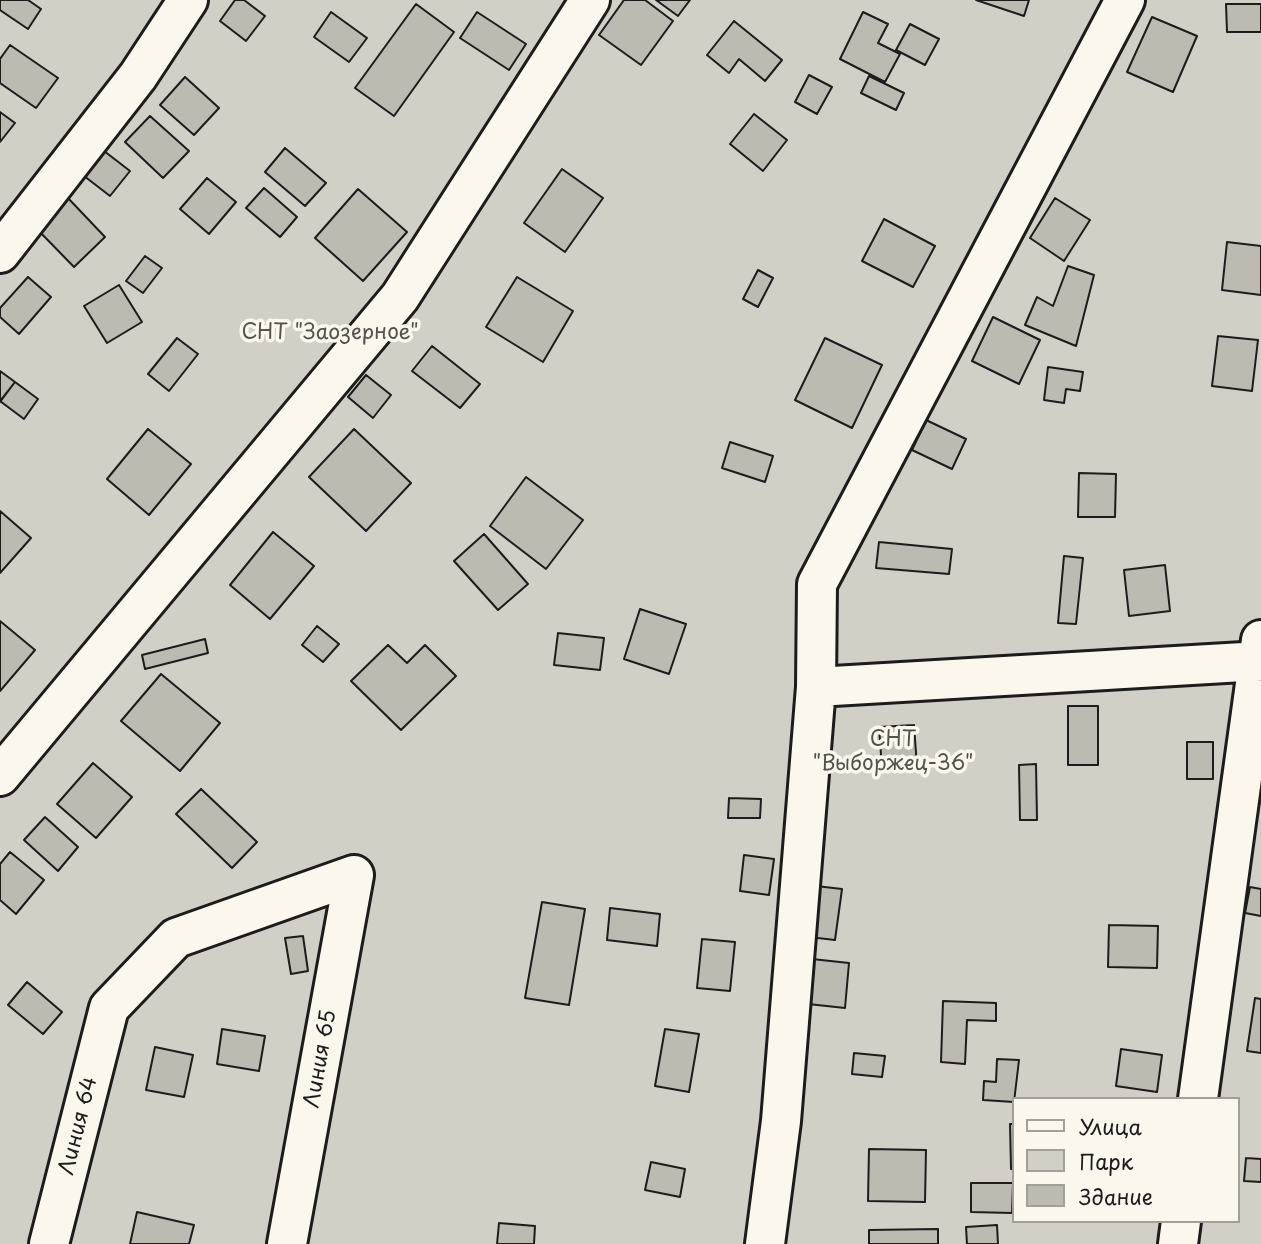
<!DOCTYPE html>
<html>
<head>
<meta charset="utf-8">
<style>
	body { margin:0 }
	#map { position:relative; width:1261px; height:1244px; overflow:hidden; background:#f2eee4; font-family:"Playpen Sans",sans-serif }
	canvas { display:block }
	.legend { position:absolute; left:1012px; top:1097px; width:228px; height:126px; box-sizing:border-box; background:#fbf7ec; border:2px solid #a29f99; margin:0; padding:9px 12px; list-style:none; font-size:21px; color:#1c1c1c }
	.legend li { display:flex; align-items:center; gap:14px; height:35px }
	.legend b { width:35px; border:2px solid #a29f99 }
</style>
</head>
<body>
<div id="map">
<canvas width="1261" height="1244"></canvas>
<ul class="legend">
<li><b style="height:9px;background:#fbf7ec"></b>Улица</li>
<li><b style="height:19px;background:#d2cfc6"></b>Парк</li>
<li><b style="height:19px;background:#bdbab1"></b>Здание</li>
</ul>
</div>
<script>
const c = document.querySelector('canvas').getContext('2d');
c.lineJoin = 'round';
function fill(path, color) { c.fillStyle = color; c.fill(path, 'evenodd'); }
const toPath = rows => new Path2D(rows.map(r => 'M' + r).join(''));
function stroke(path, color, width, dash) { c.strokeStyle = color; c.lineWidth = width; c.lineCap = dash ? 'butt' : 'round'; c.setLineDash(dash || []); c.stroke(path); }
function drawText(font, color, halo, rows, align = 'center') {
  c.font = font + ' "Playpen Sans",sans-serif'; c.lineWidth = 7; c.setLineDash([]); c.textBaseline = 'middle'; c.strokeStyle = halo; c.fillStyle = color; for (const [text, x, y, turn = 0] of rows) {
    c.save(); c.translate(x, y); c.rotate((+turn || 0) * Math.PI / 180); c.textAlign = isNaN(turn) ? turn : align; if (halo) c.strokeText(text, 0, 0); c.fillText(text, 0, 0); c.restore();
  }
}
fill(toPath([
	[0,0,1261,0,1261,1244,0,1244],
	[1014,1099,1238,1099,1238,1221,1014,1221]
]), '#d2cfc6');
const building = toPath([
	[0,0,28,0,41,9,28,29,0,10,0,0],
	[235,0,244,0,265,16,246,41,220,21,235,0],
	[624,0,645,0,673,21,641,65,599,35,624,0],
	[656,0,690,0,678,16,656,0],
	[976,0,1029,0,1024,16,976,0],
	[416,4,454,32,394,116,355,88,416,4],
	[1226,4,1261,4,1261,32,1227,32,1226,4],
	[331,12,367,38,349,62,314,37,331,12],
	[477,12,526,44,509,70,460,38,477,12],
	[863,12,888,24,878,43,900,54,885,82,840,59,863,12],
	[1152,17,1197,36,1173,92,1127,72,1152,17],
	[734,21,782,60,765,81,739,59,729,73,707,55,734,21],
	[910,24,939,39,925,65,896,50,910,24],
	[10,45,58,78,36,108,0,83,0,59,10,45],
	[809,75,832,87,817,114,795,102,809,75],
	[869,76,904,93,896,110,861,93,869,76],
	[185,77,219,108,194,135,160,105,185,77],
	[0,112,15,123,0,142,0,112],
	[754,114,787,140,763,171,730,144,754,114],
	[150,116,189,151,163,178,125,142,150,116],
	[95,144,130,171,110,196,75,169,95,144],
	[285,148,326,183,305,206,265,172,285,148],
	[562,169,603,198,565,252,524,223,562,169],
	[207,178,236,202,209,234,180,209,207,178],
	[264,188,297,217,280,237,246,208,264,188],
	[358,189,407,232,363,281,315,238,358,189],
	[67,197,105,237,74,267,36,228,67,197],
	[1055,198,1090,220,1064,261,1030,238,1055,198],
	[884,219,935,246,913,287,862,261,884,219],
	[1227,242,1261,246,1261,295,1222,290,1227,242],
	[145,256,162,268,143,293,126,281,145,256],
	[1068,266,1094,275,1076,346,1025,325,1037,297,1053,306,1068,266],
	[758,270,773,278,758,307,743,299,758,270],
	[28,277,51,297,19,334,0,317,0,308,28,277],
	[517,277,573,311,543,362,486,327,517,277],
	[119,285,142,322,107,343,84,306,119,285],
	[993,317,1040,340,1019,384,972,361,993,317],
	[1218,336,1258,340,1252,391,1212,386,1218,336],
	[177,338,198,354,169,391,148,374,177,338],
	[825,338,882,365,852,428,795,400,825,338],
	[432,346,480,384,460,408,412,371,432,346],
	[1048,367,1083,372,1080,391,1066,389,1064,403,1044,400,1048,367],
	[0,371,15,382,0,402,0,371],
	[366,375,391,395,373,418,348,397,366,375],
	[15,382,38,399,24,419,0,401,15,382],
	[926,420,966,439,952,469,912,450,926,420],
	[148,429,191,464,149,515,107,479,148,429],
	[354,429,411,483,366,531,309,477,354,429],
	[730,442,773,456,765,482,722,468,730,442],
	[1079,473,1116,474,1115,517,1078,517,1079,473],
	[526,477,583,520,546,569,490,526,526,477],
	[0,511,31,538,0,573,0,511],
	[273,532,314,566,270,619,230,585,273,532],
	[484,534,528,584,498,610,454,561,484,534],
	[879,542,952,549,949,574,876,568,879,542],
	[1064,556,1083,558,1076,624,1058,623,1064,556],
	[1165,565,1170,611,1129,616,1124,570,1165,565],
	[640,609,686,624,669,674,624,659,640,609],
	[0,621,35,650,0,691,0,621],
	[317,626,339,644,323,662,302,645,317,626],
	[558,633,604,638,600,670,554,665,558,633],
	[205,639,208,653,145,669,142,655,205,639],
	[388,645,407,663,425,645,456,676,401,730,351,681,388,645],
	[161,674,220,723,180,771,121,721,161,674],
	[1068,706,1098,706,1098,765,1068,765,1068,706],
	[914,725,917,767,882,769,879,727,914,725],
	[1187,742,1213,742,1213,779,1187,779,1187,742],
	[93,763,132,797,96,838,57,804,93,763],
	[1036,764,1037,820,1020,820,1019,765,1036,764],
	[201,789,257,842,232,868,176,814,201,789],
	[729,798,761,799,760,818,728,818,729,798],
	[45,817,78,847,58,871,24,840,45,817],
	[10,852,44,880,16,914,0,900,0,864,10,852],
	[744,855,774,859,769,895,740,891,744,855],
	[816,886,842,889,835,940,809,937,816,886],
	[1250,887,1261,889,1261,916,1245,913,1250,887],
	[542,902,585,909,569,1005,525,998,542,902],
	[610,908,660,914,657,946,607,940,610,908],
	[1109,925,1158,926,1157,968,1108,967,1109,925],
	[303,936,308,971,291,974,285,938,303,936],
	[702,939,735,942,730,991,697,988,702,939],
	[812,959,849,963,845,1008,808,1004,812,959],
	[27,982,62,1012,43,1034,8,1005,27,982],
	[1255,998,1261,999,1261,1053,1247,1051,1255,998],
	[943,1001,996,1003,996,1021,967,1020,965,1064,941,1062,943,1001],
	[222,1029,265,1036,259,1071,217,1064,222,1029],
	[665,1029,699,1034,689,1092,655,1086,665,1029],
	[155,1047,193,1055,184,1097,146,1090,155,1047],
	[1121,1049,1162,1055,1157,1092,1116,1086,1121,1049],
	[854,1053,885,1056,882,1077,852,1074,854,1053],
	[997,1059,1019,1060,1014,1102,983,1100,984,1081,996,1082,997,1059],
	[1010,1124,1014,1124,1014,1169,1011,1169,1010,1124],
	[869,1149,926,1150,925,1202,868,1201,869,1149],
	[1246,1158,1261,1159,1261,1182,1244,1181,1246,1158],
	[651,1162,685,1169,680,1197,645,1190,651,1162],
	[971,1183,1013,1183,1012,1213,971,1212,971,1183],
	[137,1212,194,1225,189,1244,130,1244,137,1212],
	[499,1223,535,1226,534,1244,497,1244,499,1223],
	[997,1225,998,1244,967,1244,966,1227,997,1225],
	[938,1229,938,1244,869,1244,869,1230,938,1229]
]);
fill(building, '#bdbab1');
stroke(building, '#1c1c1c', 2);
const minor = toPath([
	[0,253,138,76,188,0],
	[816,687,1261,661],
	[0,776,400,297,590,0],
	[1198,1099,1261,640],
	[49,1244,109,1008,176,938,354,875],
	[287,1244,354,875],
	[765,1244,781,1121,816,687,817,584,1125,0],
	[1178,1244,1181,1221]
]);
stroke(minor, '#1c1c1c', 44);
stroke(minor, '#fbf7ec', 38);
drawText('21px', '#53524f', '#fbf7ec', [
	["СНТ \"Заозерное\"",330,333],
	["СНТ",893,740],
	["\"Выборжец-36\"",893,764]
]);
drawText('21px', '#1c1c1c', '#fbf7ec', [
	["Линия 65",321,1059,-80],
	["Линия 64",79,1126,-76]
]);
</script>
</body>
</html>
